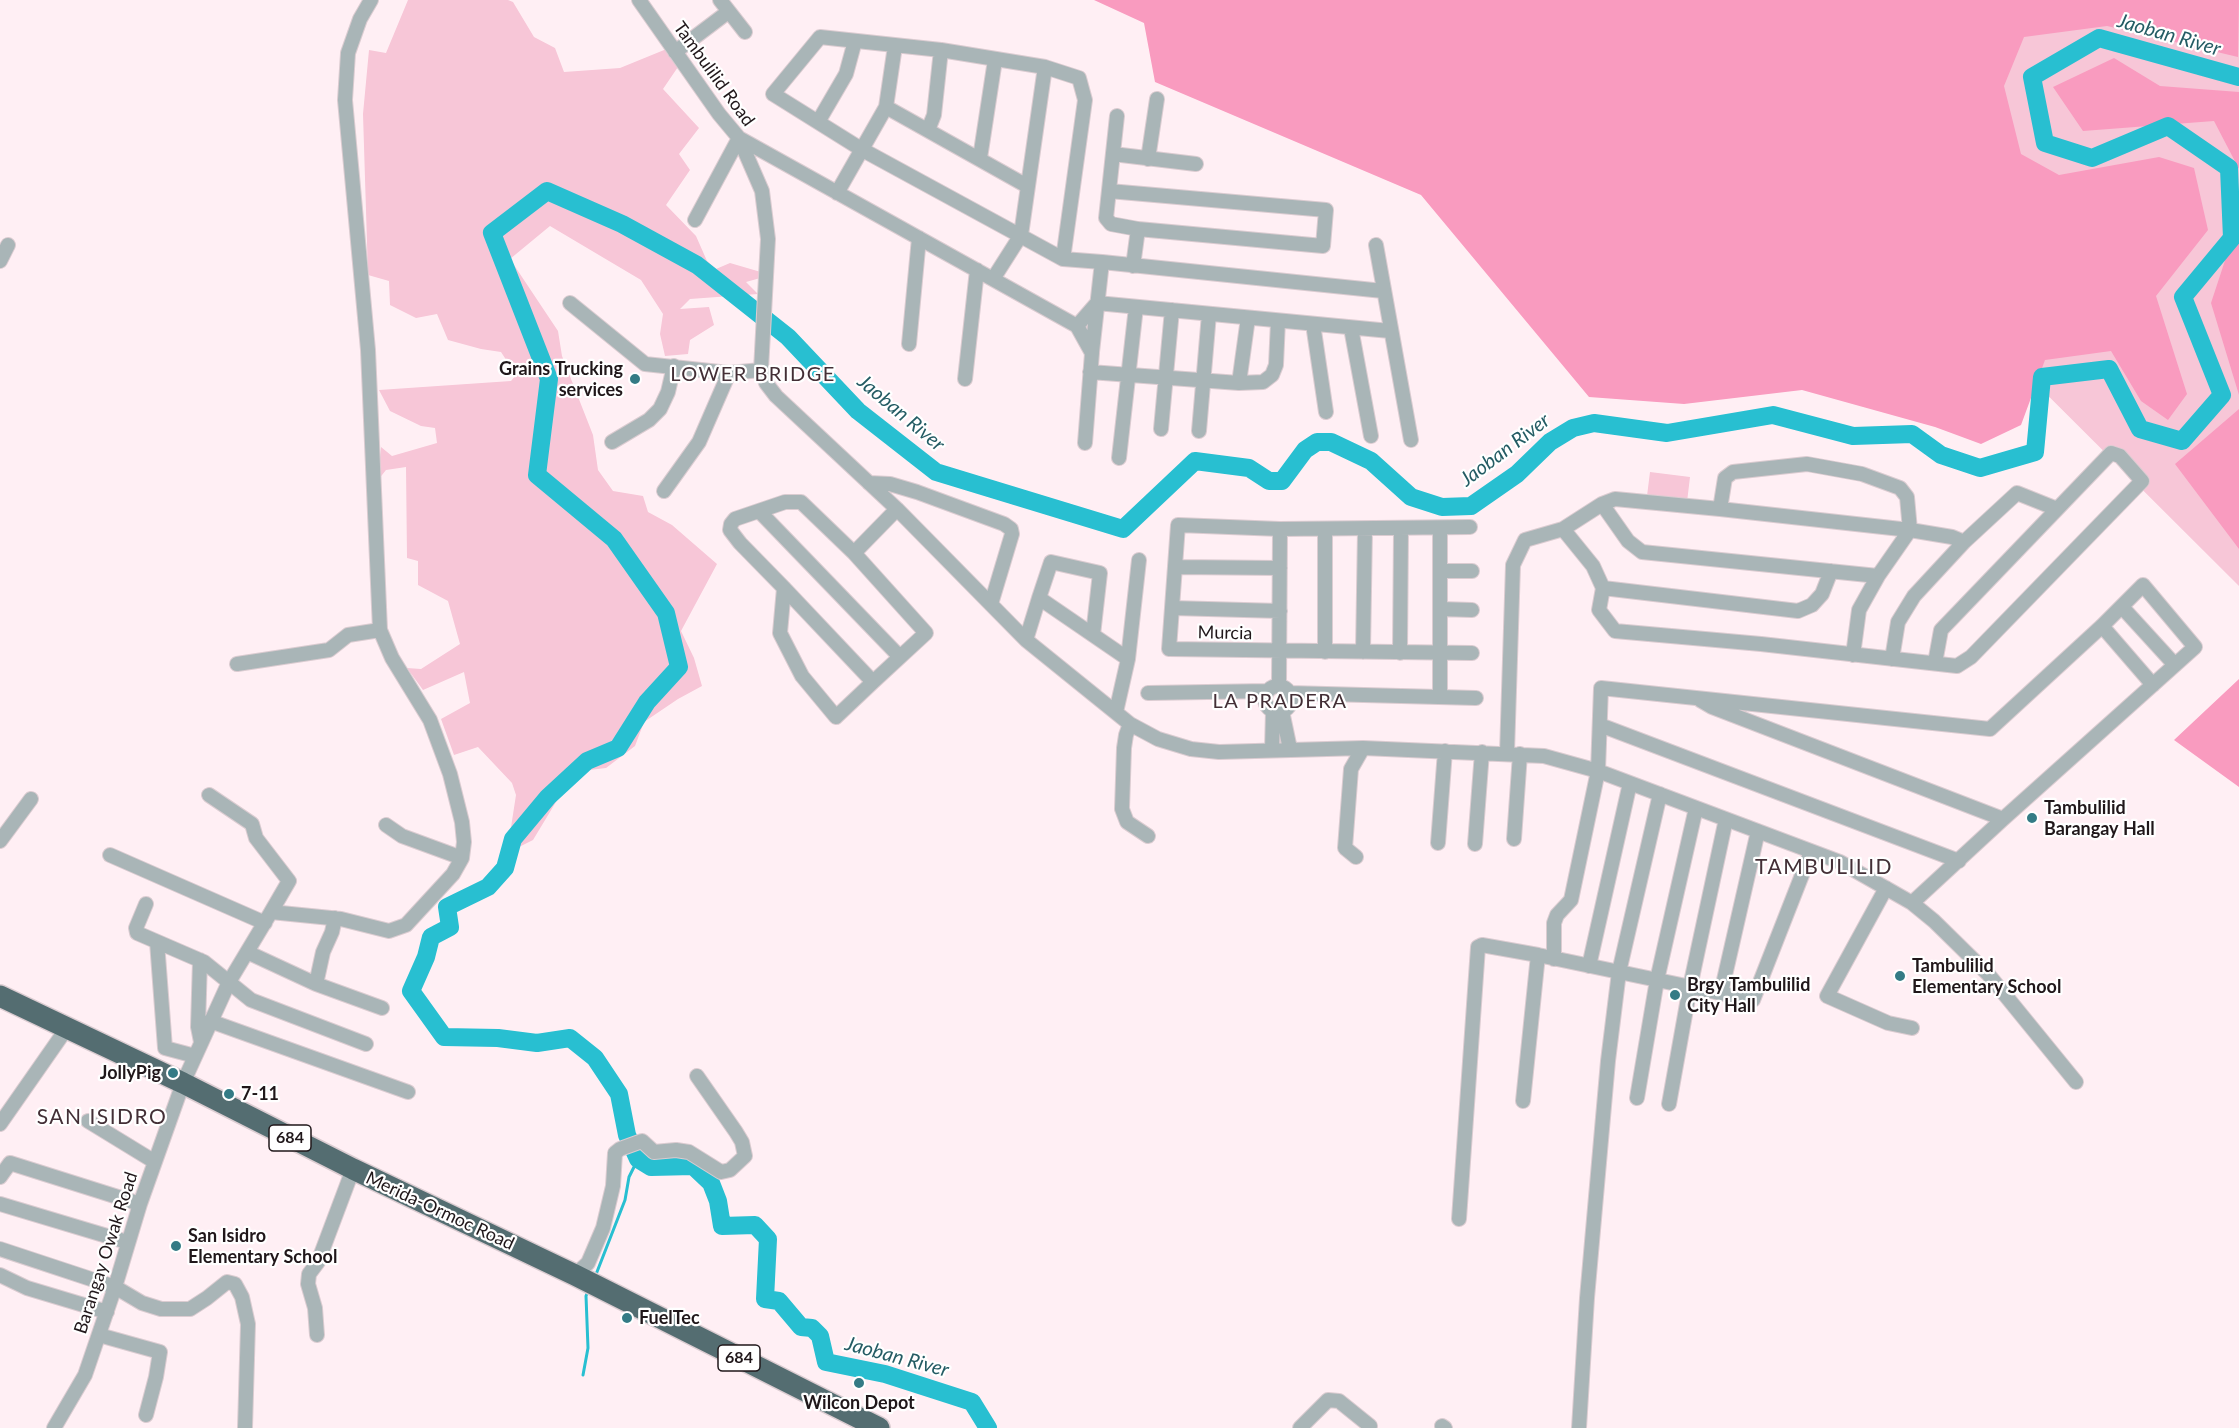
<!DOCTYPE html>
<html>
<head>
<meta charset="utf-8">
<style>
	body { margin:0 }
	canvas { display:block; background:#ffeff4 }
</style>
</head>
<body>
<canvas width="2239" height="1428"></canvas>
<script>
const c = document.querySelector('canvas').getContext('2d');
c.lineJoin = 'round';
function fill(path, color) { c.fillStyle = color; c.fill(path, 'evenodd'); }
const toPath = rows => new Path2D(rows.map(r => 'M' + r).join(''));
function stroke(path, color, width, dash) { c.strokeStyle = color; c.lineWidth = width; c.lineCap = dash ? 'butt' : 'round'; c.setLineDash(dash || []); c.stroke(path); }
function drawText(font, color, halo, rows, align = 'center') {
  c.font = font + ' Lato,sans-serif'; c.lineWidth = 4.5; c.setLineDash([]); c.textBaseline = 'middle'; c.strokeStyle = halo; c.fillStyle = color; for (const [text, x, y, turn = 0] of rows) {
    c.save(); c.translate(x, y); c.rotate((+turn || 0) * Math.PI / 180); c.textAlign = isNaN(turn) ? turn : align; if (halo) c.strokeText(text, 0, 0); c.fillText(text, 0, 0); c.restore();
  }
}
fill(toPath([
	[408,0,508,0,513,2,534,37,555,48,564,72,620,68,669,48,680,64,663,89,699,128,679,154,690,170,666,205,696,236,707,261,716,269,730,263,771,275,746,282,758,294,690,299,680,309,709,307,714,325,690,340,688,354,665,356,660,334,663,314,641,280,550,226,510,259,558,331,562,356,593,435,598,470,613,491,643,496,648,512,672,525,717,564,681,631,694,658,702,686,678,699,644,722,635,746,606,768,589,770,565,787,533,840,507,853,516,795,512,783,478,747,454,755,441,719,470,703,464,672,423,690,407,668,421,669,460,644,448,601,418,585,418,561,407,558,406,467,386,470,378,480,381,447,392,456,437,443,435,428,421,426,390,411,379,390,511,381,516,375,501,352,481,349,448,340,437,314,416,318,390,305,389,281,368,275,363,114,369,50,386,53],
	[1994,0,2239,0,2239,586,1951,299],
	[1650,472,1690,477,1687,502,1647,496]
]), '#f7c6d7');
fill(toPath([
	[1094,0,2239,0,2238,57,2107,26,2024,37,2004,86,2021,154,2059,175,2159,157,2194,168,2208,230,2156,296,2187,394,2168,420,2141,401,2111,351,2045,360,2021,425,1981,444,1935,427,1802,390,1684,404,1589,397,1421,195,1155,82,1144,23],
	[2114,58,2160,86,2239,92,2239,169,2214,121,2083,131,2053,87],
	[2239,218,2239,395,2211,303],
	[2239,409,2239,549,2175,464],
	[2239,679,2239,787,2174,740]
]), '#f99bbf');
stroke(toPath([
	[595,1277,625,1200,629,1177,638,1159],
	[583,1375,588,1348,586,1296,588,1291]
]), '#28bfd1', 3);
stroke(toPath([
	[988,1428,972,1402,885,1374,826,1362,820,1336,812,1328,801,1327,779,1301,765,1299,768,1239,755,1225,722,1226,718,1201,711,1183,693,1166,651,1167,638,1159,627,1135,619,1094,595,1058,570,1038,537,1043,498,1038,444,1037,411,991,426,957,431,937,450,927,447,907,488,887,505,868,513,839,548,797,587,761,618,748,647,702,679,667,666,613,614,539,537,475,549,379,492,233,547,191,622,224,697,265,788,337,858,411,936,472,1123,529,1195,461,1249,468,1269,481,1282,481,1305,450,1317,442,1331,442,1371,461,1411,497,1442,507,1471,506,1517,474,1550,442,1573,428,1594,423,1667,433,1773,415,1853,436,1912,434,1941,455,1980,468,2035,452,2042,377,2109,369,2140,429,2182,441,2222,395,2183,297,2232,238,2229,168,2168,126,2092,158,2045,143,2032,77,2099,38,2239,77]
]), '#28bfd1', 18);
const minor = toPath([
	[639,0,719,114,739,138,762,191,768,239,761,370,766,383,776,396,897,509,1026,640,1130,724,1158,739,1191,749,1219,752,1363,748,1544,756,1598,771,1840,862,1912,903,1934,921,1988,974,2076,1082],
	[720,0,745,32],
	[675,52,728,12],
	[886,107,1027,186],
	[1117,116,1106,218,1111,224,1138,229,1133,266],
	[818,122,846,74,855,41],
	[928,130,934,115,941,50],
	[1113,154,1196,164],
	[980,158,995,60],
	[1148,159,1157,99],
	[1109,191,1326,210,1323,246,1138,229],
	[837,193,886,107,895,46],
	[695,220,739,138,1077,326,1092,353,1085,443],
	[1376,245,1411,440],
	[1063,259,1085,100,1079,78,1045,67,941,50,820,37,773,94,861,149,1063,259,1102,262],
	[0,261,8,245],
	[993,279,1021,235,1045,67],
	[570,303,645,364,729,373],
	[1313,324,1326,412],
	[1077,326,1097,303,1390,331],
	[1351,328,1371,436],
	[909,344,919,238],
	[1092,352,1102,262,1383,291],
	[1090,372,1239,383,1263,382,1272,375,1276,365,1278,321],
	[965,379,977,270],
	[1239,383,1248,318],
	[1161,429,1172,310],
	[1199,431,1209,314],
	[612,442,649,420,660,409,668,392,674,366],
	[1119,458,1136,307],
	[869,483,890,484,917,492,1004,524,1011,529,1012,534,991,604],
	[664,491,699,442,729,373,761,370],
	[1602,504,1628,541,1642,552,1878,576],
	[1720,509,1725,478,1733,472,1807,464,1862,474,1900,488,1907,497,1910,530,1878,576,1859,610,1853,655],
	[759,511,900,657],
	[1470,527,1280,529,1178,525,1169,649,1472,653],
	[1440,529,1440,697],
	[1563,529,1593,566,1603,588,1599,610,1615,631,1761,644,1957,666,1971,657,2142,481,2120,456,2111,453,1941,630,1935,663],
	[854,553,897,509],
	[1175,567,1280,568],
	[1440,571,1472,571],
	[784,588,780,633,802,676,836,717,873,682,926,633,854,553,801,502,785,502,735,519,731,524,730,530,740,543,784,588,873,682],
	[1603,588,1798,611,1812,605,1822,594,1831,571],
	[1039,598,1051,562,1100,573,1093,635],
	[2122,607,2175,665],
	[1172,608,1280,611],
	[1440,609,1472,610],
	[2102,626,2153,685],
	[1026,640,1039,598,1128,659],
	[1325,652,1325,529],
	[1363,652,1365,529],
	[1400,653,1401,529],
	[1892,659,1898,622,1914,596,1964,542,2017,493,2057,509],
	[237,664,329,650,348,635,380,630],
	[1279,686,1280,529],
	'1265 699a13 13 0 1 1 26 0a13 13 0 1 1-26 0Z',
	[1148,693,1267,691],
	[1289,693,1476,698],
	[1700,700,1712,707,2003,819],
	[1282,711,1290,749],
	[1116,712,1128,659,1139,560],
	[1130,724,1126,735,1124,748,1122,809,1127,822,1148,836],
	[1600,725,1959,861],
	[1272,750,1273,710],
	[1507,753,1513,565,1525,540,1563,529,1602,504,1615,499,1720,509,1910,530,1952,537,1964,542],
	[209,795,252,824,256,838,289,881,271,912],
	[386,825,402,836,462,858],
	[1514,839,1520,754],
	[0,841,31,799],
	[1438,843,1445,751],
	[1475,844,1482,752],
	[110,855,265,923],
	[1356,857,1345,848,1351,769,1363,748],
	[1886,888,1827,996,1888,1023,1912,1028],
	[146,904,136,928,137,933,204,962,251,1000,366,1044],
	[335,918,332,932,323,952,316,984,382,1008],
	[157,942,165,1048,195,1056],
	[247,952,316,984],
	[1554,959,1554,923,1557,915,1571,900,1598,771,1601,688,1990,729,2102,626,2143,585,2195,647,2003,819,1912,903],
	[200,960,198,1027,201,1042],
	[1589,966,1630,783],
	[1721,993,1758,831],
	[210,1021,408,1092],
	[1637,1098,1657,980,1696,808],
	[1523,1101,1538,955,1753,1000,1811,852],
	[1669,1104,1690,987,1726,819],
	[88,1121,155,1162],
	[0,1124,67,1028],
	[0,1177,10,1163,140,1204],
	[0,1204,127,1242],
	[1459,1219,1478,947,1482,945,1538,955],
	[0,1249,115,1287,142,1303,161,1309,190,1309,207,1298,227,1282,235,1284,242,1297,248,1324,245,1428],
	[0,1275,27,1288,107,1312],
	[575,1275,588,1263,603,1228,613,1186,615,1153,620,1149,642,1141,654,1152,676,1150,689,1152,721,1172,730,1170,745,1156,742,1142,736,1132,697,1076],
	[99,1335,160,1352,156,1377,146,1415],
	[317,1335,315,1308,308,1284,309,1274,318,1262,353,1169],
	[1442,1426,1445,1428],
	[54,1428,85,1375,115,1287,140,1204,183,1083,229,982,271,912,341,919,389,931,406,925,453,874,462,858,464,842,462,822,450,774,430,720,392,658,380,630,368,350,345,100,348,53,360,19,371,0],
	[1300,1428,1328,1400,1339,1401,1370,1426],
	[1579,1428,1587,1298,1608,1061,1619,972,1660,794]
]);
const highway = toPath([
	[0,996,183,1083,353,1169,575,1275,879,1428]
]);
stroke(minor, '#dbccd1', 16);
stroke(highway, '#dbccd1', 24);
stroke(minor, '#a9b5b7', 14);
stroke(highway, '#546d71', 21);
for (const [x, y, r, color] of [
	[635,379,6,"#347b85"],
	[2032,818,6,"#347b85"],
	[1900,976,6,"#347b85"],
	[1675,995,6,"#347b85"],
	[173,1073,6,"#347b85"],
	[229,1094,6,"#347b85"],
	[176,1246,6,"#347b85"],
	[627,1318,6,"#347b85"],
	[859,1383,6,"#347b85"]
]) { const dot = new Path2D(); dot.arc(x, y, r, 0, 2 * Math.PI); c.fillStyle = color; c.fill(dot); stroke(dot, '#fff', 2); }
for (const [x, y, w] of [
	[290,1138,42],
	[739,1358,42]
]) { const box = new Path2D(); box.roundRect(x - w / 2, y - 13, w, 26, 4.5); c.fillStyle = '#fff'; c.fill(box); stroke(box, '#20171a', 1.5); }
drawText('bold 16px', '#20171a', null, [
	["684",290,1138],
	["684",739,1358]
]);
drawText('18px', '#20171a', '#fff', [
	["Tambulilid Road",714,74,54],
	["Murcia",1225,633,1],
	["Merida-Ormoc Road",440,1211,25],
	["Barangay Owak Road",106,1253,-72]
]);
drawText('bold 18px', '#20171a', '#fff', [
	["Grains Trucking",623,369,"right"],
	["services",623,390,"right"],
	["Tambulilid",2044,808],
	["Barangay Hall",2044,829],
	["Tambulilid",1912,966],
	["Elementary School",1912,987],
	["Brgy Tambulilid",1687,985],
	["City Hall",1687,1006],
	["JollyPig",161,1073,"right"],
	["7-11",241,1094],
	["San Isidro",188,1236],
	["Elementary School",188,1257],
	["FuelTec",639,1318],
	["Wilcon Depot",859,1403,"center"]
], 'left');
drawText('italic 20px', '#245c64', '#fff', [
	["Jaoban River",2169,35,16],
	["Jaoban River",901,413,40],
	["Jaoban River",1505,450,-37],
	["Jaoban River",897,1357,15]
]);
c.letterSpacing = '1.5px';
drawText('20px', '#432f36', '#fff', [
	["LOWER BRIDGE",753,375],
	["LA PRADERA",1280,702]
]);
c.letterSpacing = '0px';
c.letterSpacing = '1.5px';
drawText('21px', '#432f36', '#fff', [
	["TAMBULILID",1824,867],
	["SAN ISIDRO",102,1117]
]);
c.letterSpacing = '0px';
</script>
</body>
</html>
